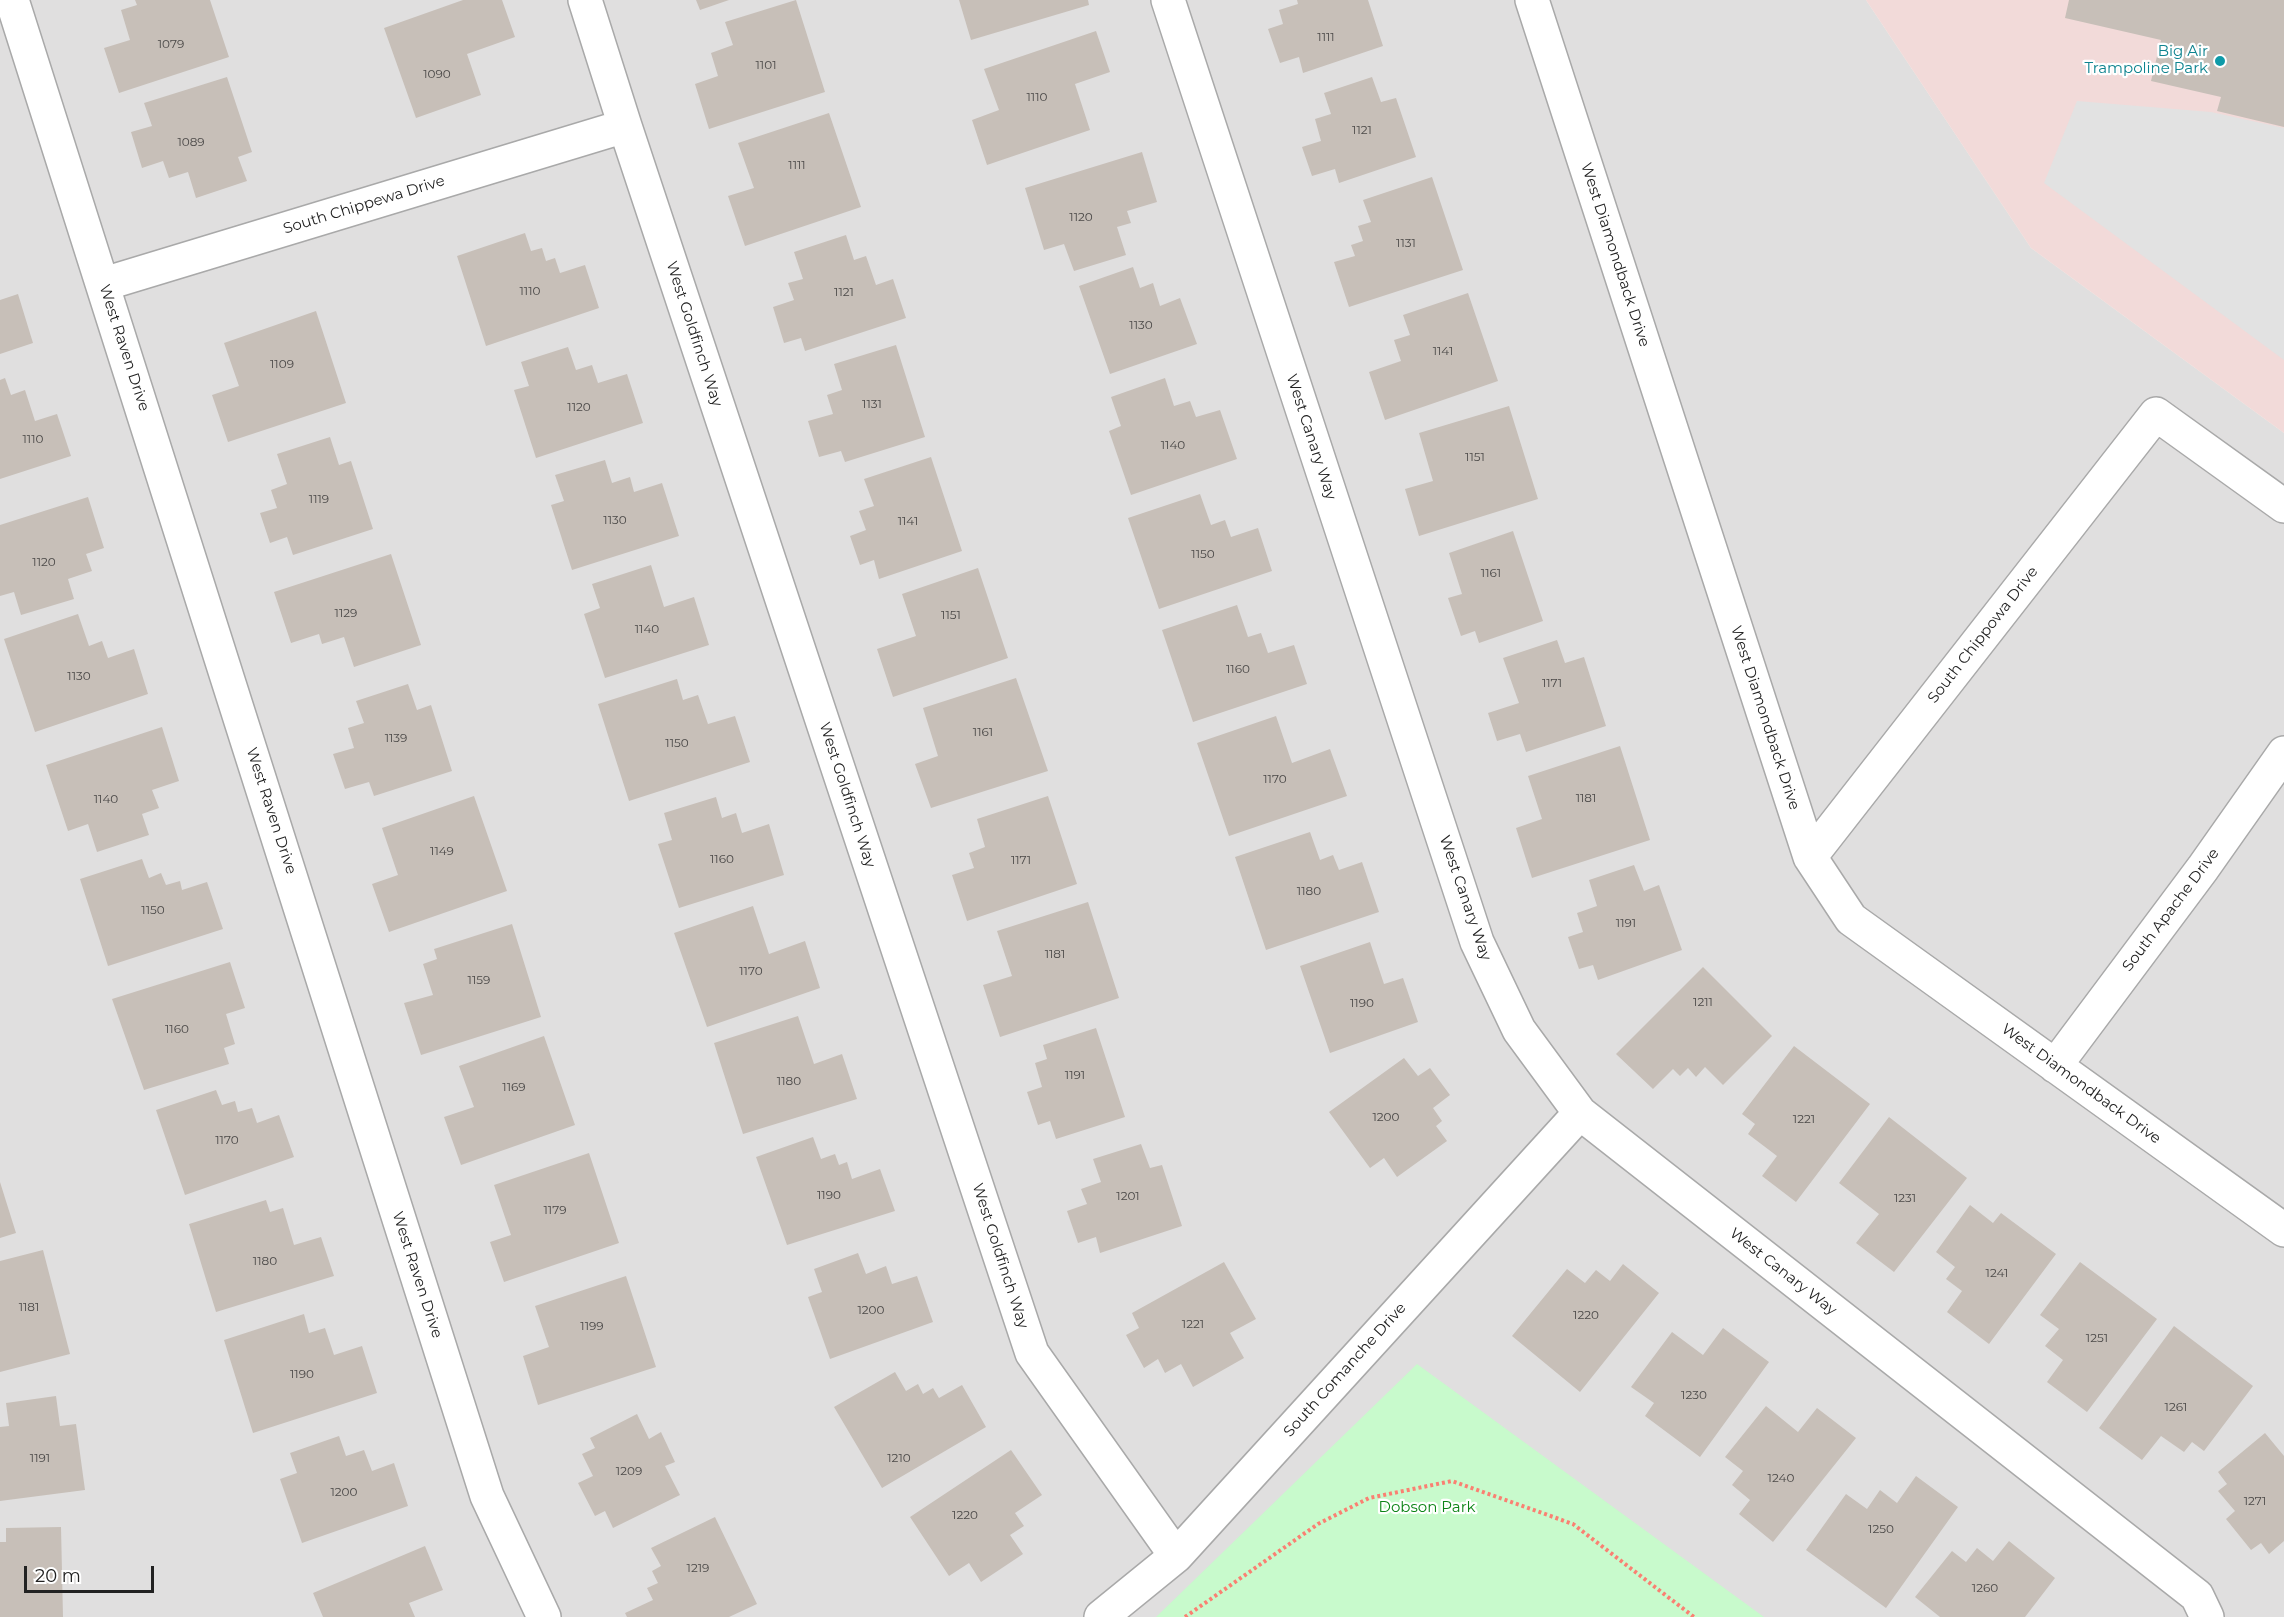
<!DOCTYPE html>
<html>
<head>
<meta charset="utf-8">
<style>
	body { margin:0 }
	#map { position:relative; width:2284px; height:1617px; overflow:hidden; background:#f2efe9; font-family:Montserrat,sans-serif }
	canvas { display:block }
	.scale { position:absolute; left:24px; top:1566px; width:130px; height:27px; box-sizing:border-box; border:3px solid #222; border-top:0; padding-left:8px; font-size:18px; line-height:21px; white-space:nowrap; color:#222; -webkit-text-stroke:4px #fff; paint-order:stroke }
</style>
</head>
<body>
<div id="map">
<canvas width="2284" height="1617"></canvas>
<div class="scale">20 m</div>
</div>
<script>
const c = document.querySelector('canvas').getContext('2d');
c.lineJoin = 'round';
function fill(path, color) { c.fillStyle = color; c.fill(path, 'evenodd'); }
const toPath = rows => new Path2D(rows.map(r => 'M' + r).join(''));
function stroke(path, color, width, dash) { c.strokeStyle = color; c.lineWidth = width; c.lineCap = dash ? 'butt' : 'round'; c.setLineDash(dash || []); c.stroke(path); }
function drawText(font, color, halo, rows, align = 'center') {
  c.font = font + ' Montserrat,sans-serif'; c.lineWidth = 4.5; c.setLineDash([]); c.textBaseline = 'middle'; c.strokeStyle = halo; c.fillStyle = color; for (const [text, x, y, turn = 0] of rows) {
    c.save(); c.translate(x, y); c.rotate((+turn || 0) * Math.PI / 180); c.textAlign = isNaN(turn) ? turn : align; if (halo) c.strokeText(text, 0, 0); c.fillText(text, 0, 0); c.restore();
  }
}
fill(toPath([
	[0,0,1866,0,2031,248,2284,433,2284,1617,0,1617]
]), '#e0dfdf');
fill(toPath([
	[1866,0,2284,0,2284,433,2031,248]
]), '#f2dad9');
fill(toPath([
	[1417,1364,1764,1617,1156,1617]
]), '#c8facc');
fill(toPath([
	[2077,101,2211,112,2284,128,2284,360,2044,183]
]), '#e2e2e2');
fill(toPath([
	[135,0,210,0,229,57,119,93,104,48,130,40,121,10,137,5],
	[463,0,502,0,515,37,467,54,481,95,416,118,384,28],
	[696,0,729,0,700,10],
	[796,0,825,92,709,129,695,84,718,76,711,53,733,45,725,22],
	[959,0,1088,0,1089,5,971,40],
	[1297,0,1368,0,1383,46,1303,73,1299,57,1280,63,1268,29,1283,24,1279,10,1298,4],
	[2069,0,2284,0,2284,127,2217,111,2221,97,2151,81,2161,40,2065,18],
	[1096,31,1110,72,1075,84,1090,130,987,165,972,120,999,110,984,69],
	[227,77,252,152,238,157,247,181,196,198,188,172,169,178,163,161,142,168,131,132,152,126,144,103],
	[1372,77,1381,102,1396,98,1416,157,1339,183,1335,169,1312,176,1302,147,1321,141,1315,119,1331,114,1324,93],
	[829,113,861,207,745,246,728,196,754,188,738,143],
	[1142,152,1157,202,1127,211,1131,223,1117,227,1126,255,1074,271,1064,244,1044,250,1025,188],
	[1432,177,1463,270,1349,307,1334,262,1355,256,1351,245,1363,241,1358,226,1371,222,1363,200],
	[525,233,531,251,542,248,546,261,555,258,560,273,585,265,599,308,486,346,457,256],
	[846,235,854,260,866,256,876,285,893,279,906,318,805,351,801,338,784,343,773,307,794,300,788,283,803,279,794,252],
	[1133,267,1140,288,1153,283,1160,306,1180,298,1197,344,1110,374,1079,286],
	[1468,293,1498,381,1385,420,1369,372,1401,361,1394,340,1410,335,1403,315],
	[18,294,33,343,0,354,0,300],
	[316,311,346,403,228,442,212,395,239,386,224,343],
	[896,345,925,437,845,462,841,451,819,457,808,421,833,414,827,395,842,390,834,364],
	[568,347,576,370,592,365,598,383,627,374,643,423,536,458,514,390,529,386,521,362],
	[5,378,11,395,25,390,35,421,57,414,71,456,0,479,0,380],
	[1165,378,1174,406,1190,401,1196,417,1220,410,1237,459,1131,495,1109,431,1121,426,1111,397],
	[1509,406,1538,499,1419,536,1405,489,1433,481,1419,433],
	[330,437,339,465,351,461,373,529,293,555,287,537,270,543,260,513,277,508,271,490,287,484,277,454],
	[931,457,962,551,879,579,874,560,860,565,850,536,866,530,859,511,874,506,864,479],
	[605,460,612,483,630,477,634,492,662,483,679,536,572,570,551,505,564,501,555,475],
	[1200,494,1211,525,1225,520,1231,537,1258,528,1272,571,1159,609,1128,518],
	[88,497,104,548,86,554,92,571,68,579,74,599,21,615,14,592,0,596,0,525],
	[1513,531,1543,621,1479,643,1475,631,1461,636,1448,598,1462,594,1449,553],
	[391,554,421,645,354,667,344,637,322,644,319,634,291,643,274,592],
	[651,565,664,607,694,597,709,645,605,678,584,614,600,608,592,584],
	[978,568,1008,658,893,697,877,649,916,636,902,594],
	[1237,605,1248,637,1261,633,1268,653,1294,645,1307,684,1193,722,1162,630],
	[78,614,89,646,102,641,108,658,134,649,148,694,35,732,4,639],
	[1557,640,1565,663,1584,657,1606,726,1526,752,1520,734,1497,741,1488,713,1519,703,1503,658],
	[1016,678,1048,771,931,808,915,764,938,756,923,708],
	[677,679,683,700,698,695,708,724,735,716,750,762,629,801,598,704],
	[408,684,417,710,431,705,452,771,374,796,369,782,345,789,333,754,354,748,348,728,364,723,356,701],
	[1276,716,1292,763,1330,749,1347,796,1229,836,1197,743],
	[162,727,179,781,152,790,159,808,142,814,149,835,97,852,88,824,68,831,46,765],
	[1620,746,1650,840,1532,878,1516,828,1542,819,1528,776],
	[474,796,507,891,389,932,372,884,398,875,382,828],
	[1048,796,1077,884,967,921,952,875,974,868,969,853,985,847,977,819],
	[716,797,722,818,736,813,742,833,769,824,784,875,679,908,658,844,672,840,664,813],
	[1310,832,1320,860,1333,855,1339,870,1362,862,1379,912,1266,950,1235,857],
	[142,859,149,878,161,873,166,885,180,881,182,890,207,882,223,929,108,966,80,879],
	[1634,865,1644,891,1659,885,1682,950,1598,980,1593,965,1579,969,1568,937,1583,932,1577,913,1597,906,1589,880],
	[1088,902,1119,998,1000,1037,983,985,1012,976,997,931],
	[753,906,769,954,805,941,820,988,707,1027,674,933],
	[512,924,541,1017,421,1055,404,1003,433,995,423,964,437,959,434,949],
	[1370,942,1384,984,1403,978,1418,1022,1330,1053,1300,966],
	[230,962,245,1008,226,1014,235,1044,224,1048,229,1064,144,1090,112,999],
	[1703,967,1772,1036,1723,1085,1705,1067,1696,1077,1688,1068,1680,1076,1673,1069,1653,1089,1616,1054],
	[798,1016,814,1064,842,1054,857,1099,743,1134,714,1043],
	[1096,1028,1125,1117,1056,1139,1050,1121,1038,1125,1027,1092,1042,1087,1035,1063,1047,1059,1043,1045],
	[544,1036,575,1125,461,1165,444,1117,474,1107,459,1066],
	[1794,1046,1870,1104,1796,1202,1762,1176,1777,1156,1748,1134,1755,1124,1742,1114],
	[1404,1058,1418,1076,1430,1068,1450,1095,1433,1108,1442,1121,1436,1126,1447,1141,1397,1177,1384,1158,1370,1168,1329,1112],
	[216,1090,222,1105,235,1101,238,1112,252,1108,257,1123,279,1115,294,1157,185,1195,156,1110],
	[1889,1117,1967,1178,1894,1272,1856,1243,1879,1214,1839,1183],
	[813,1137,821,1159,835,1154,839,1165,847,1162,852,1179,880,1169,895,1211,787,1245,756,1157],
	[1141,1144,1150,1168,1162,1165,1182,1226,1100,1253,1096,1237,1078,1243,1067,1211,1087,1204,1081,1189,1101,1182,1093,1159],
	[589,1153,619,1243,504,1282,490,1242,511,1235,494,1185],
	[0,1182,16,1233,0,1238],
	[266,1200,270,1212,283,1208,294,1245,321,1237,334,1276,216,1312,189,1224],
	[1970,1205,1993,1223,2001,1213,2056,1254,1989,1344,1947,1312,1962,1291,1946,1279,1955,1267,1936,1252],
	[43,1250,70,1354,0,1372,0,1261],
	[858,1253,866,1274,886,1266,892,1284,917,1276,933,1322,830,1359,808,1297,822,1292,814,1269],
	[1224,1262,1256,1319,1230,1333,1244,1358,1193,1387,1181,1364,1165,1373,1158,1359,1144,1368,1126,1335,1139,1328,1132,1313],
	[2080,1262,2157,1319,2087,1412,2047,1382,2063,1360,2045,1346,2059,1329,2040,1315],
	[1623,1264,1659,1293,1580,1392,1512,1336,1567,1269,1585,1283,1596,1270,1610,1281],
	[626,1276,656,1367,538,1405,523,1356,549,1347,535,1306],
	[304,1314,309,1333,325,1328,334,1355,362,1346,377,1393,253,1433,224,1340],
	[2174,1326,2253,1386,2204,1451,2192,1442,2184,1452,2161,1436,2142,1460,2099,1428],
	[1723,1328,1769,1362,1700,1457,1645,1416,1654,1403,1631,1387,1672,1332,1703,1355],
	[895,1372,906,1391,918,1384,923,1394,933,1388,939,1398,962,1385,986,1427,882,1488,834,1407],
	[56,1396,60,1426,76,1424,85,1490,0,1501,0,1427,9,1426,6,1403],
	[1766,1406,1798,1432,1817,1408,1856,1438,1773,1542,1739,1514,1750,1500,1732,1485,1743,1471,1725,1457],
	[637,1414,649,1439,661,1432,675,1462,665,1466,680,1495,613,1528,605,1511,595,1516,578,1483,593,1476,582,1454,595,1448,590,1438],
	[2265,1433,2284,1456,2284,1541,2269,1554,2261,1543,2251,1550,2226,1519,2235,1511,2218,1491,2227,1484,2218,1472],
	[339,1436,346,1456,364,1450,372,1471,394,1463,408,1506,302,1543,280,1479,297,1473,290,1453],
	[1011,1450,1042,1495,1015,1513,1024,1526,1010,1535,1023,1554,981,1582,969,1563,949,1576,910,1517],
	[1916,1476,1958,1507,1886,1608,1806,1550,1846,1494,1867,1509,1880,1490,1897,1503],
	[715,1517,757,1604,729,1617,627,1617,625,1613,653,1600,647,1588,658,1583,652,1571,661,1566,651,1548],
	[61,1527,63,1617,0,1617,0,1542,6,1542,6,1528],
	[2009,1541,2055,1578,2025,1617,1940,1617,1915,1597,1952,1551,1966,1562,1977,1548,1993,1561],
	[425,1546,443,1590,409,1603,415,1617,323,1617,313,1593]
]), '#c7bfb8');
const minor = toPath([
	[12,0,487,1496,544,1617],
	[585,0,625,126,1032,1353,1176,1556],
	[1168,0,1477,942,1519,1030,1580,1113,2197,1596,2207,1617],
	[1532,0,1810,857,1851,919,2284,1230],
	[104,284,625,126],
	[1810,857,2156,414,2284,506],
	[2055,1066,2203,868,2284,753],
	[1101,1617,1176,1556,1580,1113]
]);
stroke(minor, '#a9a9a9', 36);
stroke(toPath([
	[1185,1617,1318,1524,1369,1498,1452,1481,1573,1524,1694,1617]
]), '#fa8072', 4, [3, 3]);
stroke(minor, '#fff', 33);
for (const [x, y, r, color] of [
	[2220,61,6,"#0f9aa8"]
]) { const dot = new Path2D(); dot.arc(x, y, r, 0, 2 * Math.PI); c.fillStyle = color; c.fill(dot); stroke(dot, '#fff', 2); }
drawText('12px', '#4b4948', null, [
	["1111",1326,37],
	["1079",171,44],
	["1101",766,65],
	["1090",437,74],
	["1110",1037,97],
	["1121",1362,130],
	["1089",191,142],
	["1111",797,165],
	["1120",1081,217],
	["1131",1406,243],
	["1110",530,291],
	["1121",844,292],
	["1130",1141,325],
	["1141",1443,351],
	["1109",282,364],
	["1131",872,404],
	["1120",579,407],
	["1110",33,439],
	["1140",1173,445],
	["1151",1475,457],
	["1119",319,499],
	["1130",615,520],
	["1141",908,521],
	["1150",1203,554],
	["1120",44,562],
	["1161",1491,573],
	["1129",346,613],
	["1151",951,615],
	["1140",647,629],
	["1160",1238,669],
	["1130",79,676],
	["1171",1552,683],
	["1161",983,732],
	["1139",396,738],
	["1150",677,743],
	["1170",1275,779],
	["1181",1586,798],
	["1140",106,799],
	["1149",442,851],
	["1160",722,859],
	["1171",1021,860],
	["1180",1309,891],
	["1150",153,910],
	["1191",1626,923],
	["1181",1055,954],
	["1170",751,971],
	["1159",479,980],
	["1211",1703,1002],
	["1190",1362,1003],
	["1160",177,1029],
	["1191",1075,1075],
	["1180",789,1081],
	["1169",514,1087],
	["1200",1386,1117],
	["1221",1804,1119],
	["1170",227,1140],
	["1190",829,1195],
	["1201",1128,1196],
	["1231",1905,1198],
	["1179",555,1210],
	["1180",265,1261],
	["1241",1997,1273],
	["1181",29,1307],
	["1200",871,1310],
	["1220",1586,1315],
	["1221",1193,1324],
	["1199",592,1326],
	["1251",2097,1338],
	["1190",302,1374],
	["1230",1694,1395],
	["1261",2176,1407],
	["1191",40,1458],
	["1210",899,1458],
	["1209",629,1471],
	["1240",1781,1478],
	["1200",344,1492],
	["1271",2255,1501],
	["1220",965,1515],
	["1250",1881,1529],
	["1219",698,1568],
	["1260",1985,1588]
]);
drawText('15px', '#0d838f', '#fff', [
	["Big Air",2208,52],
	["Trampoline Park",2208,69]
], 'right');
drawText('15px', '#222', '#fff', [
	["South Chippewa Drive",364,205,-17],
	["West Diamondback Drive",1615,255,72],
	["West Goldfinch Way",694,334,72],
	["West Raven Drive",124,348,72],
	["West Canary Way",1311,437,72],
	["South Chippowa Drive",1983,635,-52],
	["West Diamondback Drive",1765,718,72],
	["West Goldfinch Way",847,795,72],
	["West Raven Drive",271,811,72],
	["West Canary Way",1465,898,71],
	["South Apache Drive",2171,910,-53],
	["West Diamondback Drive",2081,1084,36],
	["West Goldfinch Way",1000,1256,72],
	["West Canary Way",1783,1272,38],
	["West Raven Drive",417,1275,72],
	["South Comanche Drive",1345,1370,-48]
]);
drawText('15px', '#0c8416', '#fff', [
	["Dobson Park",1427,1508]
]);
</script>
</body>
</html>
